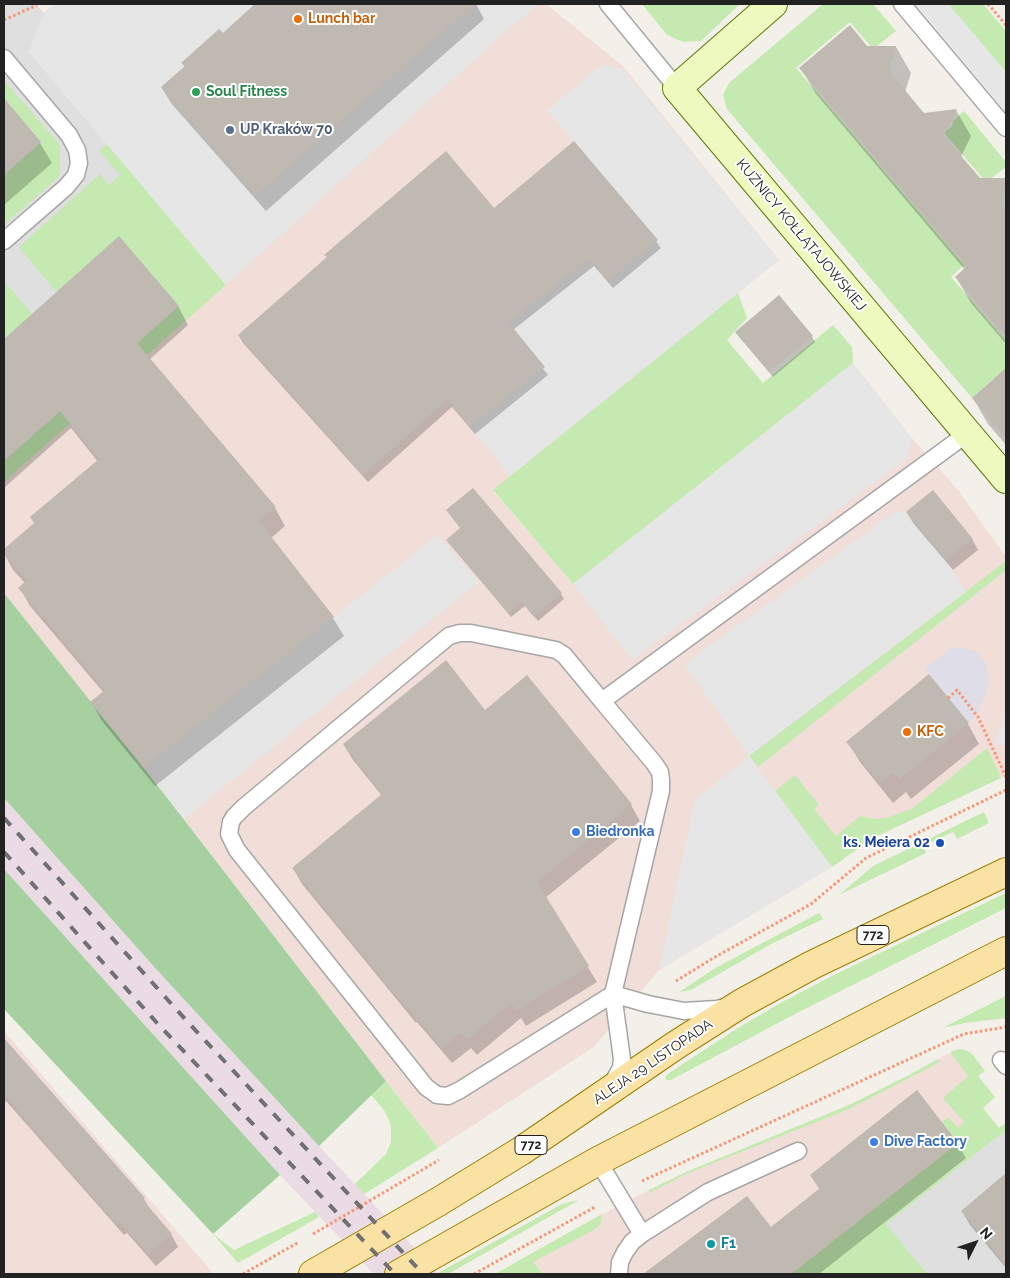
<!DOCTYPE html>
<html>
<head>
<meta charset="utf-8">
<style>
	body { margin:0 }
	#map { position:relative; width:1010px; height:1278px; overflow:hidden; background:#f2f0e9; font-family:Raleway,sans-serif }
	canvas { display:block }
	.frame { position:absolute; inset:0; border:5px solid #222; pointer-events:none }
	.north { position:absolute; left:950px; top:1218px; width:50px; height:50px; -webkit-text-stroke:4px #fff; paint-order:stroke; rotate:49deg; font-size:14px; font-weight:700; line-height:20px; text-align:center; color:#222 }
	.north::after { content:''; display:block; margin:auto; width:18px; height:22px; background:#222; clip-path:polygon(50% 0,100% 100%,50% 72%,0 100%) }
</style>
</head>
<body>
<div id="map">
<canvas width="1010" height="1278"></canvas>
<div class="frame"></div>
<div class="north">N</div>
</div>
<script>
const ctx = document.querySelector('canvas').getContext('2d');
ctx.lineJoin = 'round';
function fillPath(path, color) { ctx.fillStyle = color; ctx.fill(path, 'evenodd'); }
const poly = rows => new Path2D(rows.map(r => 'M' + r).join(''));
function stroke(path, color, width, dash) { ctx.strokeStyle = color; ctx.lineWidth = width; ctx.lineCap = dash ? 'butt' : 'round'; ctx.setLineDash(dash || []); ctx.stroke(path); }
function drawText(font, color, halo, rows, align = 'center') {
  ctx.font = font + ' Raleway,sans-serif'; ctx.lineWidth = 4; ctx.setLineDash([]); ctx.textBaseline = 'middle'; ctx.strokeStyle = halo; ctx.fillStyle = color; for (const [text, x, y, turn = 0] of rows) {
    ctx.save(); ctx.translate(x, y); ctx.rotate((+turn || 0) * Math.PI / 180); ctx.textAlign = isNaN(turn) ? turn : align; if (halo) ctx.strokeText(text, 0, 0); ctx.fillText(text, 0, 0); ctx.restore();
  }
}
fillPath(poly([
	[4,4,36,4,44,13,29,52,226,285,4,482],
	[1006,1130,1006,1272,1003,1274,822,1274]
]), '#e0dfdf');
fillPath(poly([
	[55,4,546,4,623,66,779,260,493,491,573,584,853,363,912,438,958,490,1006,557,1006,775,873,838,832,867,659,970,594,1047,438,1148,144,768,4,593,4,482,226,285,29,52,44,13],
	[4,1031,213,1273,4,1274],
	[951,1052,974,1077,975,1106,998,1132,1006,1130,822,1274,543,1274,528,1256,601,1215,649,1190,708,1163,846,1109]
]), '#f1ded9');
fillPath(poly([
	[4,798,157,970,319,1146,439,1274,374,1274,280,1175,4,869]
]), '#eadbe5');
fillPath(poly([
	[642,4,740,4,701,41,683,42,667,35],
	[823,4,873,4,896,31,873,49,850,22,796,68,964,265,951,277,1006,341,1006,396,992,380,972,398,727,109,723,95,729,83],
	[948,4,983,4,1006,31,1006,72],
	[4,80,60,145,60,176,4,225,4,175,41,142,4,98],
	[964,111,1006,162,1006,167,986,182,944,133,952,126,953,121],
	[107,144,226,285,4,482,4,461,179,306,119,236,57,293,19,247,100,174,109,185,120,175,99,151],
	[4,281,32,314,4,339],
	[738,293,747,318,727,340,763,383,833,325,852,347,853,363,573,584,493,490],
	[1006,561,1006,570,758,767,749,756],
	[987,748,1001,778,873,838,832,867,775,791,795,775,819,805,814,809,836,836,860,816,874,819,889,817,913,808],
	[984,812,989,823,957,839,953,832,923,846,926,853,839,895,873,866],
	[1006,893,1006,908,793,1015,671,1080,666,1080,665,1077,669,1073,738,1028,784,1001,838,973],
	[819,913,823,919,773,943,691,990,679,992,717,967],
	[1006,996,1006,1018,965,1023,942,1028],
	[959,1049,966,1050,972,1054,985,1071,978,1076,995,1097,983,1108,999,1128,1006,1123,1006,1130,886,1224,927,1274,791,1274,958,1143,942,1122,948,1117,958,1128,964,1122,943,1098,968,1076,950,1052],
	[938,1059,940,1062,849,1109,686,1174,649,1193,649,1190,686,1172,849,1105,911,1074],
	[386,1081,438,1148,364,1194,355,1184,386,1154,391,1142,391,1127,388,1118,384,1110,371,1095],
	[579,1200,448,1274,438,1273,562,1204],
	[315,1212,319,1217,238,1263,213,1234,234,1250],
	[602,1214,601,1223,594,1230,533,1262,543,1274,495,1274]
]), '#c4eab1');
fillPath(poly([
	[4,593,144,768,386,1081,319,1146,157,970,4,798],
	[4,869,280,1175,213,1234,4,1009]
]), '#a6d09f');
fillPath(poly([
	[55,4,255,4,223,33,219,29,181,63,185,66,161,87,257,196,475,4,538,4,497,39,226,285,29,52,44,13],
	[916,4,948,4,1006,72,1006,112],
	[602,65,623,69,779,260,510,476,470,427,544,367,509,323,589,259,608,281,657,240,547,110],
	[853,363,912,438,907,459,632,660,573,584],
	[895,512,906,512,946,560,966,592,749,756,832,867,659,970,695,800,749,756,684,664],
	[437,535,479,582,184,819,144,768],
	[1006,712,1006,747,995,742]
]), '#e6e6e6');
fillPath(poly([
	[958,647,974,651,982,658,987,667,989,678,988,687,978,711,969,723,925,669,950,649]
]), '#dedde8');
fillPath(poly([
	[257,4,476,4,484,19,266,211,171,103,162,88,185,68,183,63,222,35],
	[867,47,896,47,911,73,905,92,924,115,956,110,971,136,961,157,979,180,1006,179,1006,344,971,303,956,277,965,270,816,94,801,68],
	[4,100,40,143,52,163,4,205],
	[493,210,656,241,661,248,613,288,594,266,513,330,548,375,475,434,452,407,368,482,243,343,239,336],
	[119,237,178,306,188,325,149,360,275,508,285,526,271,538,333,618,344,636,155,786,102,721,92,703,104,693,30,606,20,588,25,583,13,570,4,553,4,550,35,524,98,462,71,428,4,488,4,340],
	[736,333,812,337,815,342,773,377],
	[1006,370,1006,445,988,424,973,398],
	[907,512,972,539,978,550,953,570,913,523],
	[461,528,561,594,564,599,538,621,525,606,511,617,448,540],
	[527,677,631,805,640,821,545,898,597,982,526,1026,521,1018,477,1055,471,1048,452,1063,417,1022,416,1023,302,884,293,868,382,796,353,760,344,745,485,712],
	[968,724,979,744,911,799,906,792,893,803,860,762,848,742],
	[4,1041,144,1199,152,1213,171,1234,178,1247,156,1266,127,1233,124,1235,6,1101,4,1103],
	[957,1143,966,1158,819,1274,661,1274,656,1266,771,1229,820,1190,811,1176],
	[997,1182,1006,1192,1006,1268,970,1225,962,1211]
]), '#0003');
fillPath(poly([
	[255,4,475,4,256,196,161,87,185,66,181,63,219,29,223,33],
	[850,25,867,46,896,46,889,71,924,113,957,109,944,136,980,178,1006,178,1006,187,1001,204,1006,210,1006,337,955,277,967,266,799,68],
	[4,98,41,142,4,175],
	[574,141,658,240,608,281,589,259,509,323,545,367,470,427,447,400,363,475,238,335,327,257,324,255,446,151,494,208],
	[119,236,179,306,137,343,276,507,259,521,334,617,144,768,90,702,105,690,18,588,27,580,4,554,4,549,34,523,30,517,99,459,60,411,4,461,4,339],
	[779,295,813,336,769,372,735,332],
	[1006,368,1006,438,972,398],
	[473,488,562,593,534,617,521,601,508,613,446,540,460,528,446,510],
	[933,490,973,539,946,560,906,512],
	[446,660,485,710,527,675,632,804,537,882,589,966,516,1011,511,1003,467,1040,461,1033,442,1048,407,1007,406,1008,292,868,382,794,343,744],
	[929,674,969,723,899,780,893,773,880,783,846,742],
	[4,1038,145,1198,143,1200,172,1234,148,1254,119,1221,116,1224,4,1095],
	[917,1090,958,1143,791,1274,643,1274,747,1196,771,1227,820,1188,810,1175],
	[1006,1173,1006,1265,961,1211]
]), '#bfb9b2');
const lane = poly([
	[608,4,677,88],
	[902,4,1006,128],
	[4,58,69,135,77,150,79,163,76,175,66,187,4,241],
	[602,701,654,763,660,772,661,780,661,791,613,994,460,1090,448,1096,437,1095,426,1087,237,850,229,834,231,822,234,817,244,807,449,636,460,633,471,633,556,650,564,655,602,701,968,433],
	[1001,1060,1006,1066],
	[612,1084,621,1068,622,1059,613,994,648,1004,684,1011,717,1009,725,1007],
	[598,1161,642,1234],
	[619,1274,620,1262,625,1252,632,1242,642,1234,708,1192,798,1151]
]);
const secondary = poly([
	[773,4,677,88,1006,479]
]);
const primary = poly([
	[313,1274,438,1202,521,1151,676,1045,742,1003,812,965,1006,872],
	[399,1274,598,1161,1006,951]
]);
stroke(lane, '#a6a6a6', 19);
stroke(secondary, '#5d7a07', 30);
stroke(primary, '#9c8003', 30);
stroke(poly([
	[988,4,1006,25],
	[4,20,37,5],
	[948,698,957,690,978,717,1006,777],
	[676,981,715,957,811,904,866,858,1006,790],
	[642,1181,964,1034,1006,1027],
	[313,1234,439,1160],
	[243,1274,299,1242],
	[474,1274,595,1207]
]), '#f79574', 3, [2.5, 2.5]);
stroke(lane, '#fff', 16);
stroke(secondary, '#edf9bf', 28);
stroke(primary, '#fae2a5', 28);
stroke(poly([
	[4,818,185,1019,423,1274],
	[4,852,157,1023,395,1274]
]), '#707070', 4, [10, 10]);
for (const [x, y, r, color] of [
	[298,19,5,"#e8710a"],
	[196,92,5,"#2e9e5b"],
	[230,130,5,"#5c6f8a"],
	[907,732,5,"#e8710a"],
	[576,832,5,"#3f7fe0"],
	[940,843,5,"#1a4fb4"],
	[874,1142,5,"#3f7fe0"],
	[711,1244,5,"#0f9aa8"]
]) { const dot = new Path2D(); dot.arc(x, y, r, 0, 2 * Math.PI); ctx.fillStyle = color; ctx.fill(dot); stroke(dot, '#fff', 2); }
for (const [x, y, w] of [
	[873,935,32],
	[531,1145,32]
]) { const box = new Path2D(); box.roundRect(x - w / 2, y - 9.5, w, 19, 4); ctx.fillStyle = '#fff'; ctx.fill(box); stroke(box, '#222', 1); }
drawText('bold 12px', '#222', null, [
	["772",873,935],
	["772",531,1145]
]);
drawText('bold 14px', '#c56008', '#fff', [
	["Lunch bar",308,19],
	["KFC",917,732]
], 'left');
drawText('bold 14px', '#27864d', '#fff', [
	["Soul Fitness",206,92]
], 'left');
drawText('bold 14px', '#4e5e75', '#fff', [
	["UP Kraków 70",240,130]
], 'left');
drawText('14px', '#222', '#fff', [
	["KUŹNICY KOŁŁĄTAJOWSKIEJ",801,235,50],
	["ALEJA 29 LISTOPADA",653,1062,-34]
]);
drawText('bold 14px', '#366cbe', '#fff', [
	["Biedronka",586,832],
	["Dive Factory",884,1142]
], 'left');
drawText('bold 14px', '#164399', '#fff', [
	["ks. Meiera 02",930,843]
], 'right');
drawText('bold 14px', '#0d838f', '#fff', [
	["F1",721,1244]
], 'left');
</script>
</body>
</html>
